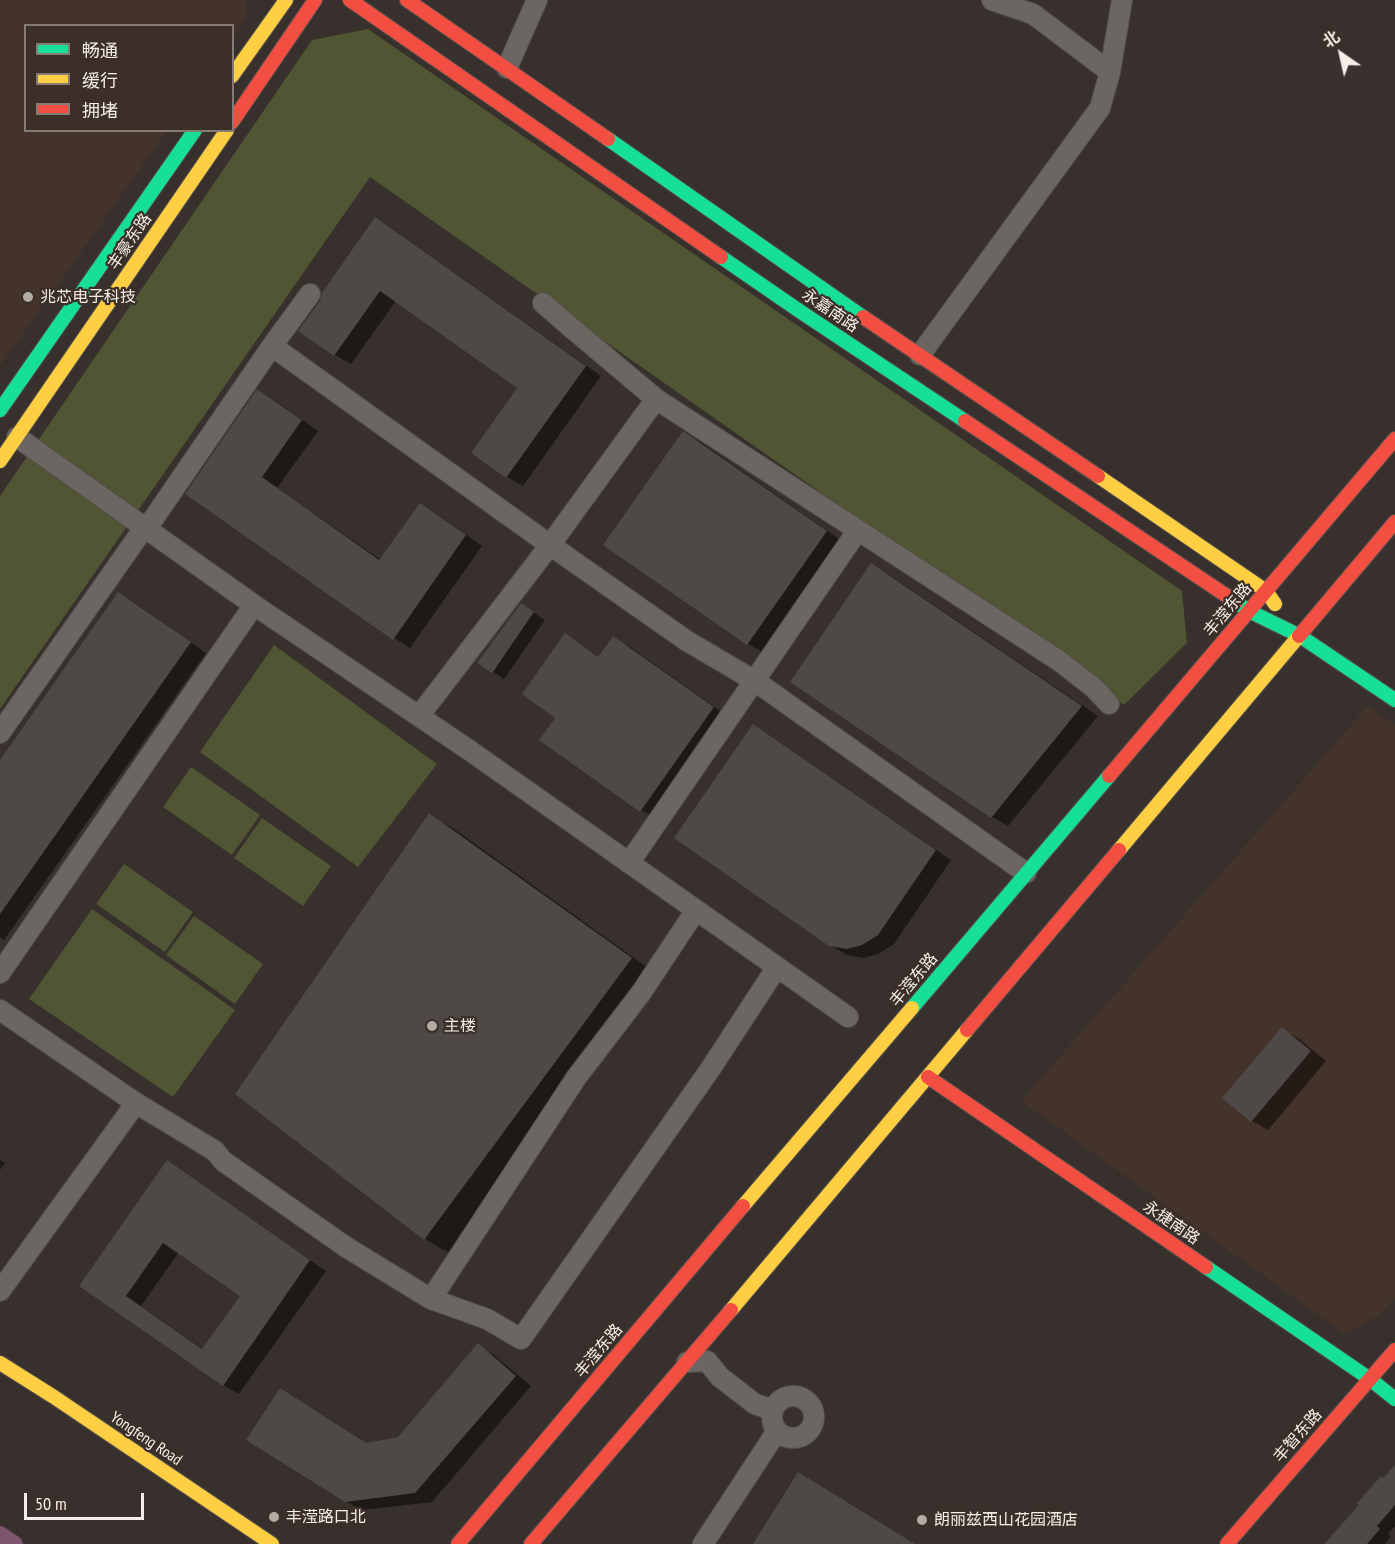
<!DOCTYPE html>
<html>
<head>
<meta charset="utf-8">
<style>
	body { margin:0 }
	#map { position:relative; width:1395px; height:1544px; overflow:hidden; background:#37302c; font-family:"PT Sans Narrow","Noto Sans SC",sans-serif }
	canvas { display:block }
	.legend { position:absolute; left:24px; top:24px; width:210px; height:108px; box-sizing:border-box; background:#3b2f28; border:2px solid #857b75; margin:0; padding:8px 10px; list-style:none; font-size:18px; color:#f5ede8 }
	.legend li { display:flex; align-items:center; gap:12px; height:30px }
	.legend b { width:30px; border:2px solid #857b75 }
	.north { position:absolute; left:1311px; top:24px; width:60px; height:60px; -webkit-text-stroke:4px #3b2f28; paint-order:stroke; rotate:326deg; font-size:16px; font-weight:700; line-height:24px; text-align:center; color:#f5ede8 }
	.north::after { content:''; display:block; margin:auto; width:21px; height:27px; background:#f5ede8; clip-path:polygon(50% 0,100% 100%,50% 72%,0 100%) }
	.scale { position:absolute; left:24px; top:1493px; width:120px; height:27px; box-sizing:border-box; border:3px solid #f5ede8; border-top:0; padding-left:8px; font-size:18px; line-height:21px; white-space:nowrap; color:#f5ede8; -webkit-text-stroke:4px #3b2f28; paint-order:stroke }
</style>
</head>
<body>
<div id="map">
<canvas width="1395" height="1544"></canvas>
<ul class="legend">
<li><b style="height:8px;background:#16e098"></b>畅通</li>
<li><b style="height:8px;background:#ffcf43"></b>缓行</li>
<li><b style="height:8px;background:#f24e42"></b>拥堵</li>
</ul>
<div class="north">北</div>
<div class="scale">50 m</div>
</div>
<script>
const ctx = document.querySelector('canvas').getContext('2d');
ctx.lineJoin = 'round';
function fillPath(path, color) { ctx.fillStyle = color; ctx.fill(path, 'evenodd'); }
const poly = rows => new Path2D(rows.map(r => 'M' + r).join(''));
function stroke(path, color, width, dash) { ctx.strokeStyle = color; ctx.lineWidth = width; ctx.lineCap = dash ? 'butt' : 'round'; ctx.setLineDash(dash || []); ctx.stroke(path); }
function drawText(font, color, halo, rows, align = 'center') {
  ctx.font = font + ' "PT Sans Narrow","Noto Sans SC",sans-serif'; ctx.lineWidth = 4.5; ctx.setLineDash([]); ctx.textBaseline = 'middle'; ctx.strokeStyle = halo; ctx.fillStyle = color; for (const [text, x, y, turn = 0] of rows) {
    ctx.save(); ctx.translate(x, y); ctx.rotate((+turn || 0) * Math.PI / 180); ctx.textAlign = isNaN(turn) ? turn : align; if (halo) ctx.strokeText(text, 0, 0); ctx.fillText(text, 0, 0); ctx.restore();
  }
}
fillPath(poly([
	[0,0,246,0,247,16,233,37,232,26,26,26,26,130,167,131,0,366],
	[1368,706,1395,725,1395,1298,1380,1314,1346,1335,1021,1101]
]), '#44332a');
fillPath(poly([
	[368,29,1182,591,1187,643,1124,705,370,177,0,709,0,496,312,40],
	[274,645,437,764,358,867,200,752],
	[191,767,260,815,232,855,163,807],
	[262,818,331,866,303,906,234,858],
	[124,864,193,912,165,952,96,904],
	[92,909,235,1010,173,1097,29,999],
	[194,916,263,964,235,1004,166,955]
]), '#505534');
fillPath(poly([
	[375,219,392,229,601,376,523,486,507,477,473,453,519,387,396,301,351,364,335,355,300,330,321,302],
	[258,391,274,400,318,431,277,488,381,560,420,505,436,514,482,546,410,648,394,638,187,493],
	[683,433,700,442,842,541,764,653,748,644,605,544],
	[872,565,888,574,1098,716,1008,826,992,817],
	[119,594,135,603,206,653,4,940,0,937,0,763],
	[533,612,545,620,504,679,493,672],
	[566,635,600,658,614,638,630,647,729,717,657,819,641,810,542,740,558,717],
	[753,726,769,735,951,860,894,944,878,954,864,958,847,955,830,945],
	[430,815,454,829,655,973,449,1253,425,1239,237,1093],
	[1282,1029,1298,1038,1326,1061,1268,1130,1252,1121],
	[0,1160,5,1163,0,1170],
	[183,1172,326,1271,239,1394,223,1385,81,1286],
	[179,1252,242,1295,204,1350,141,1306],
	[478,1345,494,1355,531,1386,432,1502,362,1510,345,1501,367,1445,399,1439],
	[1395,1467,1395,1526,1388,1534,1391,1537,1385,1544,1326,1544]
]), '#0007');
stroke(poly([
	[0,1534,15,1544]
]), '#7d546e', 16);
fillPath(poly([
	[375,217,586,366,506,478,471,453,517,388,380,291,334,356,298,331,320,301,322,293],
	[257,389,302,420,262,477,379,560,420,503,466,535,393,640,185,494],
	[683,431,827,531,747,645,603,545],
	[871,563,1082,706,991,818,790,682],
	[118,592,191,642,0,914,0,760],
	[521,603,534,612,492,673,477,663],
	[565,633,598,657,613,636,714,707,640,812,539,740,555,718,522,694],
	[753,724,936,850,878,935,862,945,847,949,829,946,674,838],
	[429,813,632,958,424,1240,235,1094],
	[1282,1027,1311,1051,1251,1122,1222,1098],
	[167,1160,310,1260,223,1386,79,1286],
	[163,1243,240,1296,202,1349,126,1296],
	[478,1343,516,1376,415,1493,345,1502,246,1440,280,1388,366,1443,398,1437],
	[1395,1465,1395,1505,1377,1526,1380,1529,1367,1544,1324,1544,1359,1505,1357,1503,1381,1476,1383,1478],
	[798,1472,915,1544,753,1544]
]), '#4e4846');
const street = poly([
	[992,0,1033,14,1110,72],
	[507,68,537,0],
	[543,303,567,324,656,399,1061,662,1094,688,1109,704],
	[272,346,550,545,687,641,755,681,1026,873],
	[920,355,1100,108,1110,72,1122,0],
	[17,437,254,605,469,750,848,1017],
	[419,716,550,545,656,399],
	[0,733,144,528,147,528,272,346,310,294],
	[629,863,858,530],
	[0,973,254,605],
	[0,1010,136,1103,215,1151,223,1161,346,1247,431,1299,487,1319,521,1339,711,1068,777,967],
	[0,1291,136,1103],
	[431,1299,576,1078,641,993,696,910],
	[687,1362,707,1361,720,1377,755,1404,773,1410],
	'772 1417a21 21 0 1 1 42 0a21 21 0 1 1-42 0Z',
	[703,1544,777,1431]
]);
const fast = poly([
	[608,139,863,317],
	[721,257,801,312,965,421],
	[0,410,195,130],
	[1236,602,1249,611,1300,636,1395,700],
	[912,1008,1109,776],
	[1206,1267,1370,1379,1395,1399]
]);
const slow = poly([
	[232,76,286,0],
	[0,461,227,130],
	[1098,476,1266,591,1275,604],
	[1119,850,1299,636],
	[743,1206,912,1008],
	[731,1310,967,1030],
	[0,1363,54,1397,272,1544]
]);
const jam = poly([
	[350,0,721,257],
	[407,0,608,139],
	[232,122,315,0],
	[863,317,1098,476],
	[965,421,1236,602],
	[1299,636,1395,522],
	[1109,776,1395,439],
	[967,1030,1119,850],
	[928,1077,1206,1267],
	[458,1544,743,1206],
	[531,1544,731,1310],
	[1227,1544,1395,1350]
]);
stroke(street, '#554f4b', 22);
stroke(fast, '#554f4b', 16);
stroke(slow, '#554f4b', 16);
stroke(jam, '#554f4b', 16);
stroke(street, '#6b6661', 20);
stroke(fast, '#16e098', 14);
stroke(slow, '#ffcf43', 14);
stroke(jam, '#f24e42', 14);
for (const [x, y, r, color] of [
	[28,297,6,"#b2aba6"],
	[432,1026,6,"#b2aba6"],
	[274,1517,6,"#b2aba6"],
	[922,1520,6,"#b2aba6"]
]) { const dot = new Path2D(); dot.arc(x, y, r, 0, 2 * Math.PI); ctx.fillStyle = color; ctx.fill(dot); stroke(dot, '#3b2f28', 2); }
drawText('16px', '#f5ede8', '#3b2f28', [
	["丰豪东路",130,242,-56],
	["永嘉南路",830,311,34],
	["丰滢东路",1228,610,-50],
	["丰滢东路",914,980,-50],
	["永捷南路",1171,1223,34],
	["丰滢东路",599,1351,-50],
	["丰智东路",1298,1436,-49],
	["Yongfeng Road",146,1439,34]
]);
drawText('16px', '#f5ede8', '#3b2f28', [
	["兆芯电子科技",40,297],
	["主楼",444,1026],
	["丰滢路口北",286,1517],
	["朗丽兹西山花园酒店",934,1520]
], 'left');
</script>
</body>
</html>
